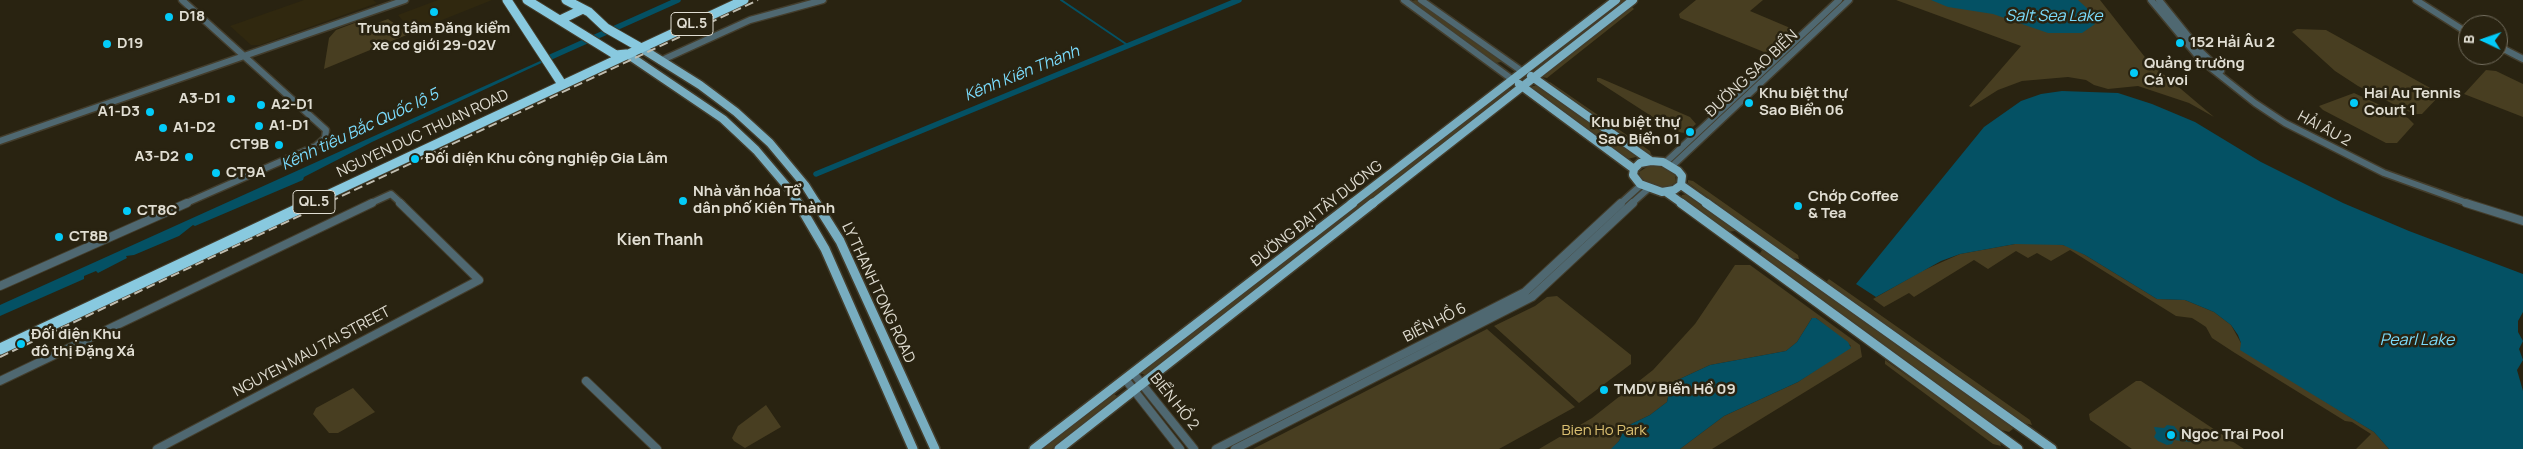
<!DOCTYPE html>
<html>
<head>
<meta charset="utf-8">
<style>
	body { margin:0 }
	#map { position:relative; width:2523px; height:449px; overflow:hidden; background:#292311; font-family:Manrope,sans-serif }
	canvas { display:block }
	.north { position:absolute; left:2458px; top:15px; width:50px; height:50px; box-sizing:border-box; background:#292311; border:1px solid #736e5f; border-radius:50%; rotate:273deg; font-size:14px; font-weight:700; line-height:20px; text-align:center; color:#e1ded3 }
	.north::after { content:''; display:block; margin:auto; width:18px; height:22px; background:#03cbf9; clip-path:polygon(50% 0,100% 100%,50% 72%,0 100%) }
</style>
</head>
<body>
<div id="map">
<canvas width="2523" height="449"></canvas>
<div class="north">B</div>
</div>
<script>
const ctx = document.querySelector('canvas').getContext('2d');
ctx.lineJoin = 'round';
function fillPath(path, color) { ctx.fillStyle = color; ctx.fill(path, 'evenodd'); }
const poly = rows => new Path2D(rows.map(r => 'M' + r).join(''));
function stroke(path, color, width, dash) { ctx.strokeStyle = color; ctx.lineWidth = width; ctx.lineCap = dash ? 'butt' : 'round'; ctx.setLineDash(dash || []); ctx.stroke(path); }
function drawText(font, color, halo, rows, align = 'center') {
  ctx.font = font + ' Manrope,sans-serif'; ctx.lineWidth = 5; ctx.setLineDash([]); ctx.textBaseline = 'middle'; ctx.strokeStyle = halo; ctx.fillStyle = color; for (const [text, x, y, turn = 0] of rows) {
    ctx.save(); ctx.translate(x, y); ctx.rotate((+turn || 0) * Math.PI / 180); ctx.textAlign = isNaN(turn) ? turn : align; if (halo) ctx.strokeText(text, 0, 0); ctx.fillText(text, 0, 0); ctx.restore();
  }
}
fillPath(poly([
	[304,0,373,0,377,3,260,45,251,45,230,26],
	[438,0,492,0,412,32,398,15]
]), '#30280f');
fillPath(poly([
	[1416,0,1501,61,1501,62,1496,63,1411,1],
	[1621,0,1628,0,1536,71,1533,71],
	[1696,0,1763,0,1750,11,1795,30,1772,51,1764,52,1680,18,1679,14],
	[1896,0,2100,0,2148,61,2214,117,2189,103,2138,86,2108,89,2094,85,2086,80,2068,77,2022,81,1998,90,1971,107,1969,106,2021,46],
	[1631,6,1634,9,1547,78,1542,77],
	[388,19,409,34,324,69,329,38,336,30,357,22,364,28],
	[2297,29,2326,30,2441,94,2422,114,2414,114,2395,105,2358,86,2335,71,2292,32],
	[2486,70,2496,71,2523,84,2523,117,2464,94],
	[1600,78,1690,117,1696,124,1686,133,1676,132,1597,81,1597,78],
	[1550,82,1650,151,1651,154,1648,154,1548,84],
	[1533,86,1541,86,1635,154,1636,157,1627,159,1530,88],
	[1509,88,1512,90,1147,375,1142,374,1143,370],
	[2354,93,2408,118,2414,124,2397,143,2386,143,2323,110,2319,106],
	[1650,165,1667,168,1675,174,1676,182,1669,187,1657,188,1641,180,1639,172],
	[1688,180,1693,181,1798,255,1799,259,1792,258,1688,183],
	[1688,194,1736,229,1735,231,1726,232,1681,197,1682,195],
	[2051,243,2068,246,2085,255,2157,299,2185,300,2214,312,2231,325,2241,343,2318,397,2374,432,2389,449,2356,449,2371,434,2352,422,2345,421,2235,353,2212,338,2206,327,2200,323,2192,318,2176,316,2070,250,2051,261,2037,253,2028,258,2016,251,1988,269,1974,260,1914,297,1909,293,1884,307,1873,299,1922,271,1960,254,2015,244],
	[1762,250,1765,250,2011,425,2013,429,2009,432,1998,429,1759,255],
	[1735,265,1750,265,1860,345,1862,357,1712,449,1680,449,1724,416,1798,382,1851,346,1816,318,1812,318,1797,342,1786,351,1710,365,1671,383,1667,402,1650,415,1625,427,1619,441,1612,449,1539,449,1592,418,1653,370,1695,324],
	[1829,279,2030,420,2032,425,2024,423,1828,284,1827,281],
	[1557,296,1631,355,1631,364,1579,403,1494,326,1535,306,1547,297],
	[1487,329,1575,407,1499,449,1253,449],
	[1885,360,1999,440,2001,446,1993,444,1885,364],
	[2136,381,2141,381,2244,449,2132,449,2090,420,2089,414],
	[353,388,375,412,338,433,329,433,313,414,316,408],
	[1114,394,1117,396,1115,400,1052,449,1041,449],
	[766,405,781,427,745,448,734,441,732,438,738,426]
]), '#483e21');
fillPath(poly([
	[1931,0,2078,0,2090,11,2095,24,2082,33,2048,33,1993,14,1948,7],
	[549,57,550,59,372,142,304,177,303,180,195,226,193,225,179,236,134,255,126,256,127,258,98,273,96,271,84,276,84,279,0,316,0,305,11,300],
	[2062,91,2118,93,2152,104,2195,122,2261,162,2343,203,2409,231,2523,274,2523,312,2518,321,2518,332,2523,341,2519,349,2523,360,2517,370,2523,391,2523,449,2389,449,2374,432,2240,350,2241,343,2238,335,2231,325,2214,312,2185,300,2157,299,2085,255,2063,245,2015,244,1960,254,1941,261,1876,297,1856,284,1984,127,2021,101,2041,94],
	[1812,318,1816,318,1848,342,1851,348,1798,382,1724,416,1680,449,1611,449,1619,441,1625,427,1650,415,1667,402,1671,383,1710,365,1786,351,1797,342],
	[2167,425,2174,426,2179,432,2189,436,2191,442,2174,440,2172,444,2167,445,2158,441,2154,437,2156,433,2154,427,2164,428]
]), '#045164');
stroke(poly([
	[1061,0,1129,46]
]), '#045164', 2);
stroke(poly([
	[544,60,678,0],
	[816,174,1239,0]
]), '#045164', 5.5);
const minorFar1 = poly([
	[182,0,326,130,325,138,316,146,184,204],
	[1404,0,1513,80],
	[1421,0,1523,72],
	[2151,0,2202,61,2255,103,2285,123,2384,173,2470,204],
	[2159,0,2201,52,2221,71],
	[2416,0,2468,33],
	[2498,46,2523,59],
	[660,61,750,20,823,0],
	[0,141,405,0],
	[1665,163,1839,0],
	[1672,166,1849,0],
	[369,204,391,194,402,204],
	[1620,204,1641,185],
	[1631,204,1648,189]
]);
const minor = poly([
	[2466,203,2523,221],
	[0,286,187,203],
	[1133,373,1194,449],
	[1125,379,1180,449],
	[0,381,372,203],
	[586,381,657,449],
	[157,449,479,280,400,203],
	[1216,449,1525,292,1621,203],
	[1235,449,1532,297,1633,203]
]);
const majorFar1 = poly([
	[641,48,700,85,736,112,770,143,805,185,817,204],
	[627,54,723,119,756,150,790,190,799,204],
	[1531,76,1651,161],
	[1519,84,1634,169],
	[1651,161,1663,162,1678,171,1682,176,1681,185,1674,190,1662,192,1640,184,1633,175,1634,169,1640,163,1651,161],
	[1681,185,1708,204],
	[1666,192,1683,204],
	[1351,204,1616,0],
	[1372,204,1633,0]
]);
const major = poly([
	[798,203,825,249,913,449],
	[816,203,840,241,935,449],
	[1681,203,2018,449],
	[1706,203,2052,449],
	[1034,449,1353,203],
	[1059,449,1373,203]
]);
const highwayFar1 = poly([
	[507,0,560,81],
	[527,0,616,55,626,54],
	[566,0,589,12,606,28,641,48],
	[560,20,583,9],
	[308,204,744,0]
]);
const highway = poly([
	[0,349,311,203]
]);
stroke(minorFar1, '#433d2c', 9);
stroke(minor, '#433d2c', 10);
stroke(majorFar1, '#433d2c', 11);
stroke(major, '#433d2c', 12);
stroke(highwayFar1, '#433d2c', 11);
stroke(highway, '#433d2c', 13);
stroke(minorFar1, '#4f6871', 6);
stroke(minor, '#4f6871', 8);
stroke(majorFar1, '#78adc0', 8);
stroke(major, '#78adc0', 9);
stroke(highwayFar1, '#88c9df', 9);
stroke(highway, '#88c9df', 11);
stroke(poly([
	[0,357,758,0]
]), '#c0bdb0', 2, [9, 4.5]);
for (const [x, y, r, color] of [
	[434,12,5,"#03cbf9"],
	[169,17,5,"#03cbf9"],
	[2180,43,5,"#03cbf9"],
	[107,44,5,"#03cbf9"],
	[2134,73,5,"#03cbf9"],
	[231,99,5,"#03cbf9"],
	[1749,103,5,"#03cbf9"],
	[2354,103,5,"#03cbf9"],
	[261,105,5,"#03cbf9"],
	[150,112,5,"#03cbf9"],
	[259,126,5,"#03cbf9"],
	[163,128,5,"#03cbf9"],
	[1690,132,5,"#03cbf9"],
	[279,145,5,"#03cbf9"],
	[189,157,5,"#03cbf9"],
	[415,159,5,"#03cbf9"],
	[216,173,5,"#03cbf9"],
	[683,201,5,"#03cbf9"],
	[1798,206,5,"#03cbf9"],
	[127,211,5,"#03cbf9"],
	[59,237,5,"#03cbf9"],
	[21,344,5,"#03cbf9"],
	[1604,390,5,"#03cbf9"],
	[2171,435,5,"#03cbf9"]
]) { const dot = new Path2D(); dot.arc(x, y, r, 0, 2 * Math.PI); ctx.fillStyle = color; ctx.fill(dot); stroke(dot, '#292311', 2); }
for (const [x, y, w] of [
	[692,24,42],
	[314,202,42]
]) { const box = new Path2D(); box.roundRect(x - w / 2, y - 11.5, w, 23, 4); ctx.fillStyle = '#292311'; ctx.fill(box); stroke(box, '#e1ded3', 1); }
drawText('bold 14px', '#e1ded3', null, [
	["QL.5",692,24],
	["QL.5",314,202]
]);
drawText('bold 15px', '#e1ded3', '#292311', [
	["D18",179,17],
	["Trung tâm Đăng kiểm",434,29,"center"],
	["xe cơ giới 29-02V",434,46,"center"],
	["152 Hải Âu 2",2190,43],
	["D19",117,44],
	["Quảng trường",2144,64],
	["Cá voi",2144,81],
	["Khu biệt thự",1759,94],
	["Sao Biển 06",1759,111],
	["Hai Au Tennis",2364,94],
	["Court 1",2364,111],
	["A3-D1",221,99,"right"],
	["A2-D1",271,105],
	["A1-D3",140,112,"right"],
	["Khu biệt thự",1680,123,"right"],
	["Sao Biển 01",1680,140,"right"],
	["A1-D1",269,126],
	["A1-D2",173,128],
	["CT9B",269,145,"right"],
	["A3-D2",179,157,"right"],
	["Đối diện Khu công nghiệp Gia Lâm",425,159],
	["CT9A",226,173],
	["Nhà văn hóa Tổ",693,192],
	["dân phố Kiên Thành",693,209],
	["Chớp Coffee",1808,197],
	["& Tea",1808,214],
	["CT8C",137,211],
	["CT8B",69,237],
	["Đối diện Khu",31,335],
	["đô thị Đặng Xá",31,352],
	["TMDV Biển Hồ 09",1614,390],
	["Ngoc Trai Pool",2181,435]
], 'left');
drawText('15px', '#e1ded3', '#292311', [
	["ĐƯỜNG SAO BIỂN",1752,74,-43],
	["HẢI ÂU 2",2324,129,28],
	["NGUYEN DUC THUAN ROAD",423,134,-25],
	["ĐƯỜNG ĐẠI TÂY DƯƠNG",1317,214,-38],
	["LY THANH TONG ROAD",878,293,65],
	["BIỂN HỒ 6",1435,323,-27],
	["NGUYEN MAU TAI STREET",312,352,-28],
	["BIỂN HỒ 2",1174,402,51]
]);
drawText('15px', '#dbc072', '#292311', [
	["Bien Ho Park",1604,431]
]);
drawText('italic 16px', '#7bdcfd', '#292311', [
	["Salt Sea Lake",2054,17],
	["Kênh Kiên Thành",1022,74,-22],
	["Kênh tiêu Bắc Quốc lộ 5",360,130,-25],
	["Pearl Lake",2417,341]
]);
drawText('bold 16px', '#e1ded3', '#292311', [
	["Kien Thanh",660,241]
]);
</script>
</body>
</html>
